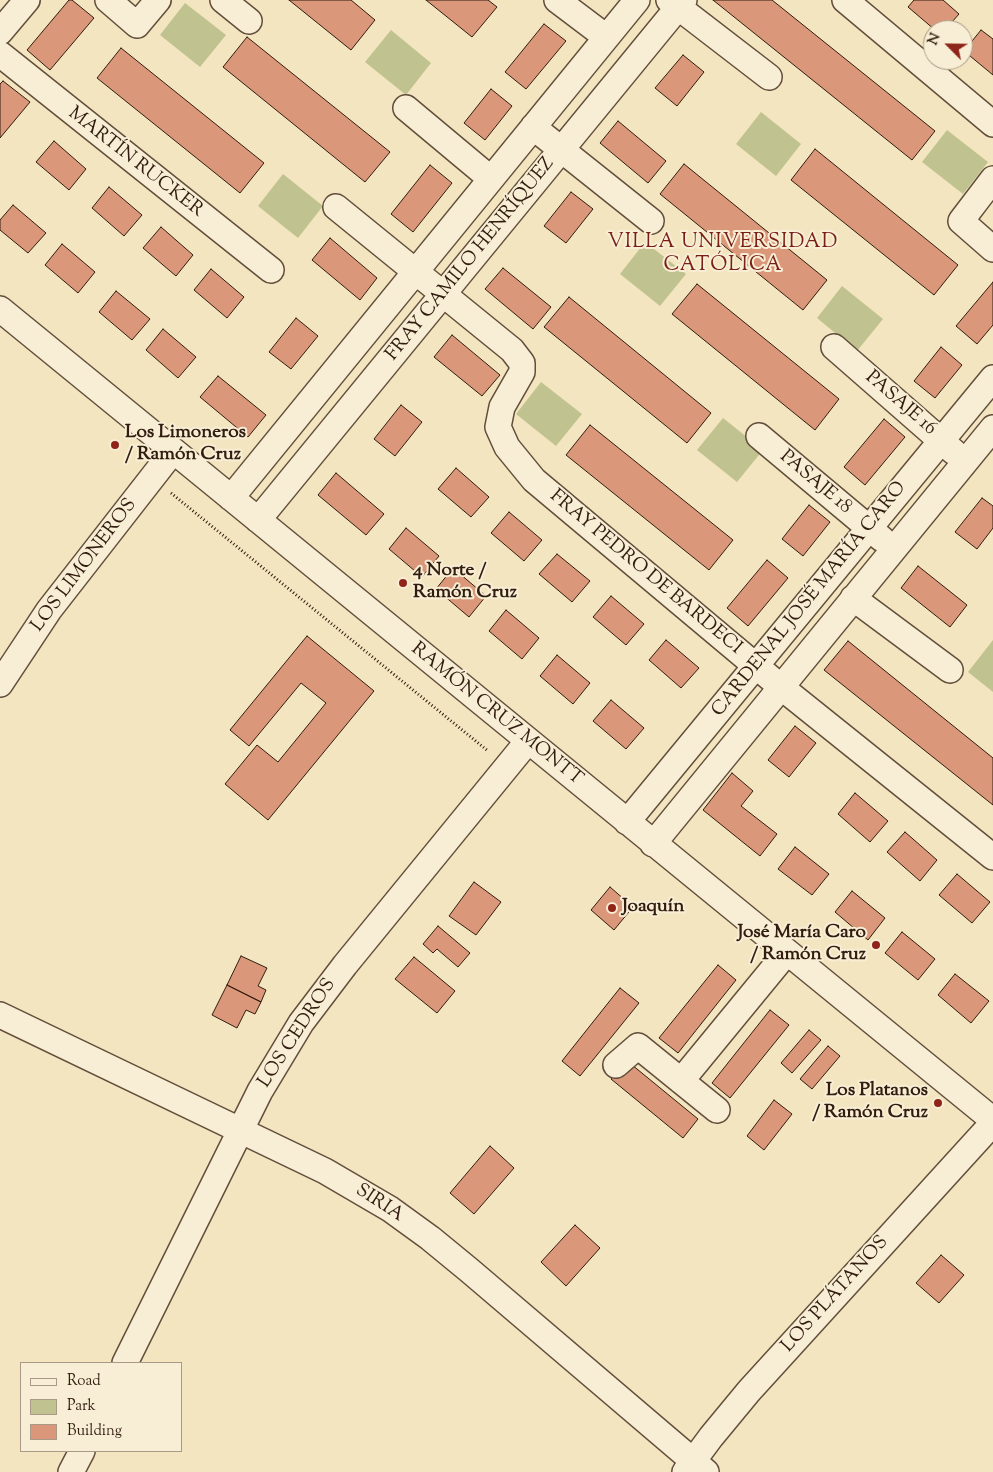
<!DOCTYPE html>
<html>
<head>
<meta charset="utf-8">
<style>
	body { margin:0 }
	#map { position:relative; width:993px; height:1472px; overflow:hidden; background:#f3e5bf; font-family:"Sorts Mill Goudy",serif }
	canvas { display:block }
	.legend { position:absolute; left:20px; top:1362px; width:162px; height:90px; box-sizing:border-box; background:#f7eed5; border:1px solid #a89a86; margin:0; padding:6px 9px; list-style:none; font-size:15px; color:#311c0f }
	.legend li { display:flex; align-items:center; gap:10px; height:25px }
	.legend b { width:25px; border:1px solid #a89a86 }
	.north { position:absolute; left:923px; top:20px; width:50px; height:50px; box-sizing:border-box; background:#f7eed5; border:1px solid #a89a86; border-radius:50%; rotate:293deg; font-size:14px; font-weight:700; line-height:20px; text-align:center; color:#311c0f }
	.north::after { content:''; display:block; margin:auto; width:18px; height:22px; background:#8f2418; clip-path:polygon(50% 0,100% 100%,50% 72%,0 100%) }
</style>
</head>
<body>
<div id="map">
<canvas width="993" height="1472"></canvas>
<ul class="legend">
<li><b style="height:6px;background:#f7eed5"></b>Road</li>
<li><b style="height:14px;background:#c0c38f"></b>Park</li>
<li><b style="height:14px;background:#db9779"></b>Building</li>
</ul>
<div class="north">N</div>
</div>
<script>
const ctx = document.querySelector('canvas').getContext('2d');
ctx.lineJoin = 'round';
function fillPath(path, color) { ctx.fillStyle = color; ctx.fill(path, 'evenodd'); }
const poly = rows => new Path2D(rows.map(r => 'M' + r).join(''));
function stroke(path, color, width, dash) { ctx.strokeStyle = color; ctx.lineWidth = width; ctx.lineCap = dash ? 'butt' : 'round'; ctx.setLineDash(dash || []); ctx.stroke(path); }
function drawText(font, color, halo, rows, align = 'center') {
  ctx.font = font + ' "Sorts Mill Goudy",serif'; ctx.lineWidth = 4; ctx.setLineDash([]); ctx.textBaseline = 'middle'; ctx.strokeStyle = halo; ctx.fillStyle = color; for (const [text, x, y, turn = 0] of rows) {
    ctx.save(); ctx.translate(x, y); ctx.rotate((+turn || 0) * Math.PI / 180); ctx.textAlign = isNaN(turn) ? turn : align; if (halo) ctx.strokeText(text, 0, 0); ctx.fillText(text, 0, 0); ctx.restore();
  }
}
fillPath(poly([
	[185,3,226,35,200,67,160,35],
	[391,30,431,63,406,95,365,62],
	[761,112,801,144,776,176,736,144],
	[947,130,988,162,963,194,922,162],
	[283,174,323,206,298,238,258,206],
	[645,242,686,274,660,306,620,274],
	[842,286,883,319,857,351,817,318],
	[541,382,582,414,556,446,516,414],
	[723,418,763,450,737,482,697,450],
	[993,640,993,692,968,672]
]), '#c0c38f');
const building = poly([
	[69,0,72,0,94,18,50,70,27,50,69,0],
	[289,0,351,0,375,20,351,50,289,0],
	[426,0,488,0,497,7,472,37,426,0],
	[713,0,772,0,935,131,912,160,713,0],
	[914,0,943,0,959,14,945,30,935,30,908,7,914,0],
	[544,24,566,41,526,89,505,72,544,24],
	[981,30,993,39,993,75,964,51,981,30],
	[247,37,390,152,365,182,223,67,247,37],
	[121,48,264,163,240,193,97,78,121,48],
	[683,55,704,72,677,106,655,88,683,55],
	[3,81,30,102,0,138,0,84,3,81],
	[491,89,512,106,485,140,464,123,491,89],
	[618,121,666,161,648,183,600,143,618,121],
	[54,141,86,169,69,190,36,162,54,141],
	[815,149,958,265,934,295,791,180,815,149],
	[684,164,827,280,803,310,660,194,684,164],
	[430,165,452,183,413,232,391,214,430,165],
	[109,187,142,215,124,236,92,208,109,187],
	[571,192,593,209,566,243,544,226,571,192],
	[13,205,46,233,28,253,0,230,0,220,13,205],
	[161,227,193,255,176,276,143,248,161,227],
	[330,238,377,278,360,300,312,260,330,238],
	[62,244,95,272,78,293,45,265,62,244],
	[503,268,551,307,533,329,485,289,503,268],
	[211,269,244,297,227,318,194,290,211,269],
	[993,282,993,325,977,344,956,326,993,282],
	[697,284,839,399,815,430,672,314,697,284],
	[116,291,150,319,132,340,99,312,116,291],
	[569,297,711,413,687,443,544,327,569,297],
	[296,318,318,336,291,369,269,352,296,318],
	[163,329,196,357,178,378,146,350,163,329],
	[452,335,500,375,482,396,434,357,452,335],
	[941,347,962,365,935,398,914,381,941,347],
	[218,376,266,415,248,437,200,397,218,376],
	[401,405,422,422,395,456,374,439,401,405],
	[884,419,905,437,865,485,844,467,884,419],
	[590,425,733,540,709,570,566,455,590,425],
	[456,468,489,497,471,517,438,489,456,468],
	[336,473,384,514,366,535,318,495,336,473],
	[982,498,993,506,993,528,977,549,955,532,982,498],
	[809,505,830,522,803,556,782,539,809,505],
	[509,512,542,540,524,561,491,533,509,512],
	[406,528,439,556,422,577,389,549,406,528],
	[557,554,590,581,572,602,539,574,557,554],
	[767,560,788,578,748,626,727,608,767,560],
	[918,566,967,605,950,627,901,588,918,566],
	[453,568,486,596,469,617,436,589,453,568],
	[611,596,644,624,626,645,593,617,611,596],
	[506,610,539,638,522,659,489,631,506,610],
	[307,636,374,691,268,820,225,784,257,745,278,762,326,703,301,683,249,746,230,730,307,636],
	[666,640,699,668,681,688,649,660,666,640],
	[848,641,993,758,993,805,824,670,848,641],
	[557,655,590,683,573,704,540,676,557,655],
	[611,700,644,728,626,749,593,721,611,700],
	[795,726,816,743,789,777,768,760,795,726],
	[732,773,753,791,741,806,777,834,760,856,703,810,732,773],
	[855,793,888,821,870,842,838,814,855,793],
	[905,832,937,860,920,881,887,852,905,832],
	[795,847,829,874,812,895,778,869,795,847],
	[957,874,990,902,972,923,939,895,957,874],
	[474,882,501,902,476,935,449,916,474,882],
	[610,887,633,907,614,930,591,910,610,887],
	[852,891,885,918,868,940,835,912,852,891],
	[438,926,470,953,458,967,437,949,433,953,423,944,438,926],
	[902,932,935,959,918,980,885,953,902,932],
	[241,956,267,968,258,986,266,990,261,1002,227,985,241,956],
	[414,957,455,991,437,1013,395,979,414,957],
	[718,965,736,980,678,1053,659,1038,718,965],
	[955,974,989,1001,971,1023,938,995,955,974],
	[227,985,261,1002,255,1014,246,1010,237,1028,212,1015,227,985],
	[620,988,639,1003,580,1076,562,1061,620,988],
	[770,1010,789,1025,730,1098,712,1083,770,1010],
	[809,1030,821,1040,792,1073,781,1063,809,1030],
	[828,1046,840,1056,812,1089,800,1079,828,1046],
	[626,1060,698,1119,683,1138,611,1079,626,1060],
	[774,1100,792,1114,764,1150,747,1136,774,1100],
	[490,1146,514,1168,474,1214,450,1193,490,1146],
	[575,1225,600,1248,566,1286,541,1262,575,1225],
	[941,1255,964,1275,939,1303,916,1283,941,1255]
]);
fillPath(building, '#db9779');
stroke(building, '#311c0f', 1);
const minor = poly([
	[108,0,137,25,158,0],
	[223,0,249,21],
	[557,0,606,37],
	[669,0,769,77],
	[845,0,993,124],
	[0,32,27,0],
	[0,54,271,270],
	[406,108,491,179],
	[533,127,651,221],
	[993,179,961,221,993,249],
	[336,207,512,350,522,363,522,372,502,407,498,427,507,447,534,480,781,687,993,857],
	[0,309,993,1120],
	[834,347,954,452],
	[759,436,882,539],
	[231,498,637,0],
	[258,520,684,0],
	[853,598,950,670],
	[0,684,49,610,173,451],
	[627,822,993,378],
	[653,844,993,428],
	[0,1015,325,1171,390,1209,430,1238,469,1270,706,1472],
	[616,1065,638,1046,717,1110],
	[681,1081,787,952],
	[125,1363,260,1091,301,1023,345,965,528,741],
	[71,1472,82,1451],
	[685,1472,711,1437,749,1391,993,1123]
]);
stroke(minor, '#624e3b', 28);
stroke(poly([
	[171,493,488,751]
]), '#311c0f', 3, [1, 2.5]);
stroke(minor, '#f7eed5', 25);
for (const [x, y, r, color] of [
	[115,445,5,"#8f2418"],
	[403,583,5,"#8f2418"],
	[612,908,5,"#8f2418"],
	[876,945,5,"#8f2418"],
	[938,1103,5,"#8f2418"]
]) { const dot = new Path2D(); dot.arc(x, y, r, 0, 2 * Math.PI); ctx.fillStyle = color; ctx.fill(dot); stroke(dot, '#f7eed5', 2); }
drawText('19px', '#311c0f', '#f7eed5', [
	["MARTÍN RUCKER",135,163,38],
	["FRAY CAMILO HENRÍQUEZ",471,260,-51],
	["PASAJE 16",900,404,41],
	["PASAJE 18",815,483,40],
	["LOS LIMONEROS",85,566,-53],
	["FRAY PEDRO DE BARDECI",645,573,40],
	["CARDENAL JOSÉ MARÍA CARO",810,600,-51],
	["RAMÓN CRUZ MONTT",496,715,39],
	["LOS CEDROS",298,1034,-57],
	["SIRIA",379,1204,33],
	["LOS PLÁTANOS",836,1295,-48]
]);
drawText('bold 19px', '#311c0f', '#f7eed5', [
	["Los Limoneros",125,434],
	["/ Ramón Cruz",125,456],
	["4 Norte /",413,572],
	["Ramón Cruz",413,594],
	["Joaquín",622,908],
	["José María Caro",866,934,"right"],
	["/ Ramón Cruz",866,956,"right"],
	["Los Platanos",928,1092,"right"],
	["/ Ramón Cruz",928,1114,"right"]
], 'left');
ctx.letterSpacing = '1px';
drawText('20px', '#7a1f14', '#f7eed5', [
	["VILLA UNIVERSIDAD",723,244],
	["CATÓLICA",723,267]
]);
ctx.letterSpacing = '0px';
</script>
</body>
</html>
